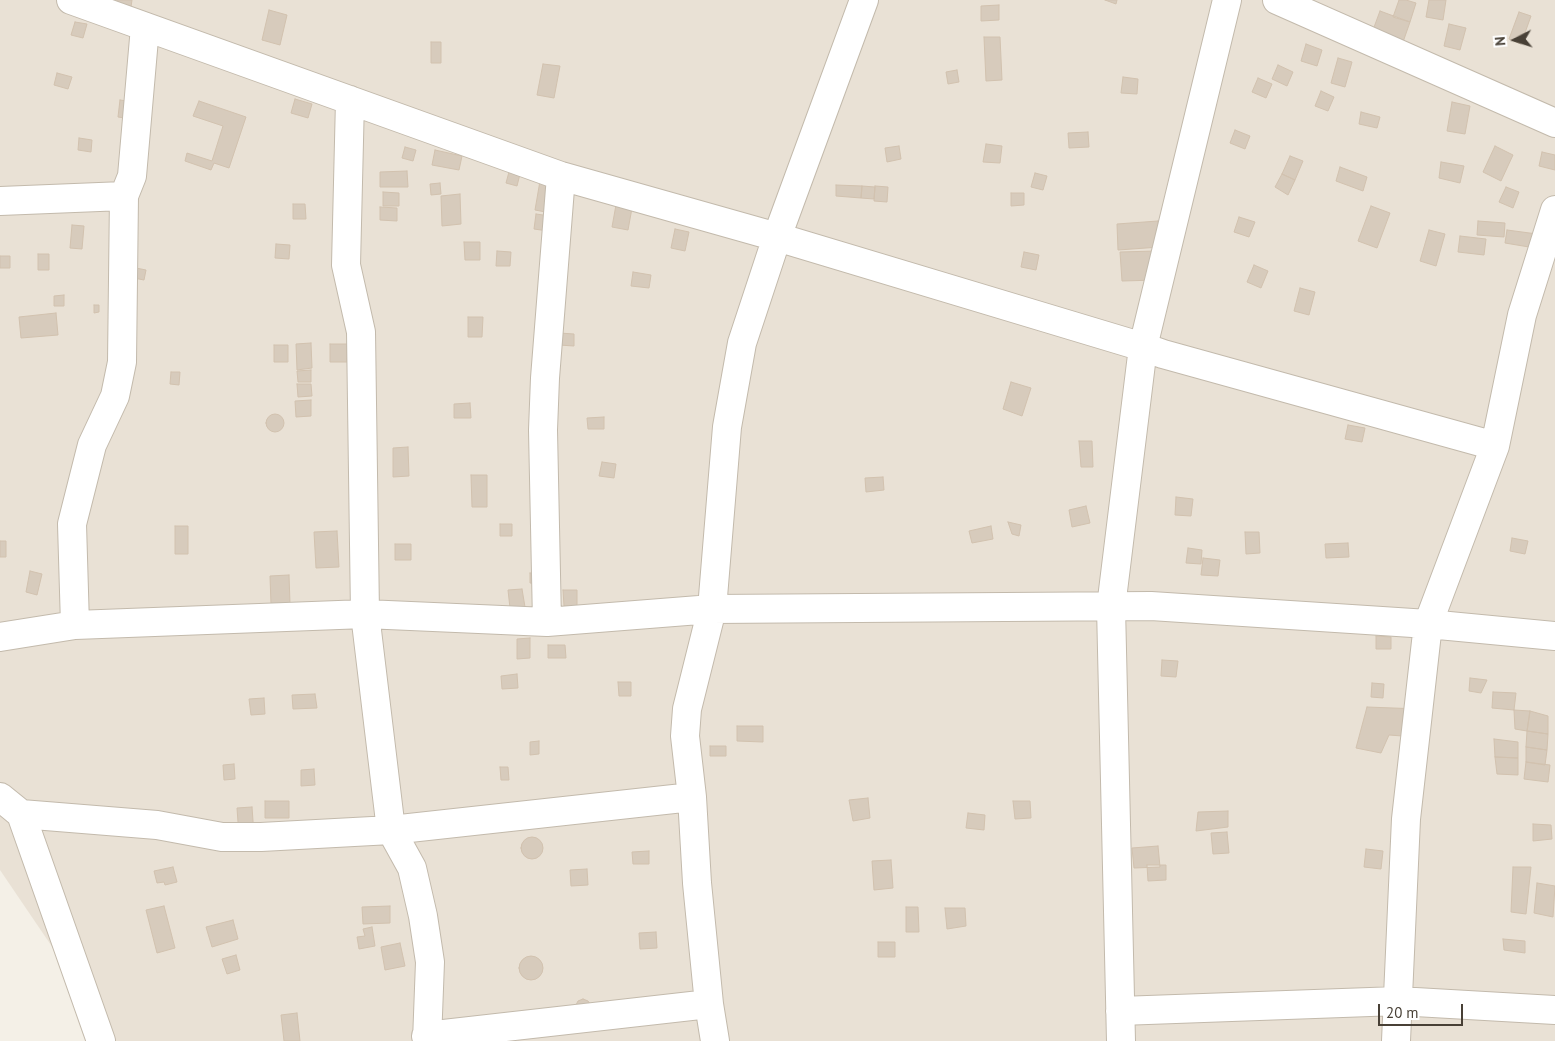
<!DOCTYPE html>
<html>
<head>
<meta charset="utf-8">
<style>
	body { margin:0 }
	#map { position:relative; width:1555px; height:1041px; overflow:hidden; background:#f4f0e7; font-family:"PT Sans",sans-serif }
	canvas { display:block }
	.north { position:absolute; left:1490px; top:15px; width:50px; height:50px; -webkit-text-stroke:4px #fff; paint-order:stroke; rotate:265deg; font-size:14px; font-weight:700; line-height:20px; text-align:center; color:#484036 }
	.north::after { content:''; display:block; margin:auto; width:18px; height:22px; background:#484036; clip-path:polygon(50% 0,100% 100%,50% 72%,0 100%) }
	.scale { position:absolute; left:1378px; top:1004px; width:85px; height:22px; box-sizing:border-box; border:2px solid #484036; border-top:0; padding-left:6px; font-size:15px; line-height:18px; white-space:nowrap; color:#484036; -webkit-text-stroke:4px #fff; paint-order:stroke }
</style>
</head>
<body>
<div id="map">
<canvas width="1555" height="1041"></canvas>
<div class="north">N</div>
<div class="scale">20 m</div>
</div>
<script>
const ctx = document.querySelector('canvas').getContext('2d');
ctx.lineJoin = 'round';
function fillPath(path, color) { ctx.fillStyle = color; ctx.fill(path, 'evenodd'); }
const poly = rows => new Path2D(rows.map(r => 'M' + r).join(''));
function stroke(path, color, width, dash) { ctx.strokeStyle = color; ctx.lineWidth = width; ctx.lineCap = dash ? 'butt' : 'round'; ctx.setLineDash(dash || []); ctx.stroke(path); }
fillPath(poly([
	[0,0,1555,0,1555,1041,116,1041,0,870]
]), '#e9e1d5');
const building = poly([
	[117,0,132,0,131,7,116,5,117,0],
	[1105,0,1117,0,1116,4,1105,0],
	[1399,0,1406,0,1416,3,1410,22,1393,17,1399,0],
	[1429,0,1446,0,1443,20,1426,17,1429,0],
	[999,5,999,20,981,21,981,6,999,5],
	[269,10,287,15,280,45,262,40,269,10],
	[1380,11,1410,22,1403,42,1373,30,1380,11],
	[1519,12,1531,16,1521,44,1509,39,1519,12],
	[75,22,87,24,83,38,71,35,75,22],
	[1449,24,1466,28,1460,50,1444,46,1449,24],
	[984,37,1000,37,1002,80,986,81,984,37],
	[431,42,441,42,441,63,431,63,431,42],
	[1306,44,1322,50,1317,66,1301,61,1306,44],
	[1338,58,1352,62,1345,87,1331,83,1338,58],
	[543,64,560,66,554,98,537,95,543,64],
	[1278,65,1293,72,1287,86,1272,79,1278,65],
	[957,70,959,82,948,84,946,72,957,70],
	[57,73,72,77,68,89,54,85,57,73],
	[1123,77,1138,79,1137,94,1121,93,1123,77],
	[1258,78,1272,84,1266,98,1252,92,1258,78],
	[1321,91,1334,97,1328,111,1315,106,1321,91],
	[295,99,312,104,308,118,291,113,295,99],
	[120,100,134,102,131,119,118,117,120,100],
	[199,101,246,117,229,168,214,163,211,170,185,161,187,153,212,161,223,126,193,116,199,101],
	[1452,102,1470,106,1465,134,1447,131,1452,102],
	[1361,112,1380,117,1377,128,1359,124,1361,112],
	[1235,130,1250,136,1245,149,1230,143,1235,130],
	[1088,132,1089,147,1069,148,1068,133,1088,132],
	[79,138,92,140,91,152,78,150,79,138],
	[986,144,1002,146,1000,163,983,162,986,144],
	[899,146,901,159,887,162,885,148,899,146],
	[1495,146,1513,155,1501,181,1483,172,1495,146],
	[405,147,416,150,413,161,402,158,405,147],
	[435,150,462,156,459,170,432,165,435,150],
	[1542,152,1555,155,1555,170,1539,166,1542,152],
	[1290,156,1303,161,1295,180,1282,174,1290,156],
	[1441,162,1464,166,1460,183,1439,178,1441,162],
	[1340,167,1367,177,1363,191,1336,181,1340,167],
	[407,171,408,187,380,187,380,172,407,171],
	[509,172,520,174,517,186,506,183,509,172],
	[1035,173,1047,176,1043,190,1031,187,1035,173],
	[1282,174,1295,180,1288,195,1275,187,1282,174],
	[540,181,556,184,551,213,535,210,540,181],
	[440,183,441,194,431,195,430,184,440,183],
	[836,185,862,186,861,198,836,196,836,185],
	[862,186,875,187,874,199,861,198,862,186],
	[875,186,888,187,887,202,874,201,875,186],
	[1506,187,1519,192,1513,208,1499,202,1506,187],
	[383,192,399,193,399,206,383,206,383,192],
	[1011,193,1024,193,1024,205,1011,206,1011,193],
	[460,194,461,224,442,226,441,196,460,194],
	[293,204,305,204,306,219,293,219,293,204],
	[616,205,632,208,628,230,612,227,616,205],
	[1371,206,1390,213,1377,248,1358,241,1371,206],
	[380,207,397,208,397,221,380,220,380,207],
	[536,214,550,216,548,231,534,229,536,214],
	[1239,217,1255,222,1249,237,1234,232,1239,217],
	[1158,221,1160,247,1118,250,1117,224,1158,221],
	[1478,221,1505,223,1504,237,1477,235,1478,221],
	[72,225,84,226,82,249,70,248,72,225],
	[675,229,689,232,685,251,671,248,675,229],
	[1429,230,1445,234,1436,266,1420,261,1429,230],
	[1507,230,1537,234,1535,248,1505,243,1507,230],
	[1460,236,1486,239,1484,255,1458,252,1460,236],
	[464,242,480,242,480,260,465,260,464,242],
	[276,244,290,245,289,259,275,258,276,244],
	[497,251,511,252,510,266,496,266,497,251],
	[1156,251,1157,280,1122,281,1120,252,1156,251],
	[1024,252,1039,255,1036,270,1021,267,1024,252],
	[38,254,49,254,49,270,38,270,38,254],
	[0,256,10,256,10,268,0,268,0,256],
	[1254,265,1268,271,1261,288,1247,282,1254,265],
	[136,268,146,270,144,280,134,278,136,268],
	[633,272,651,275,649,288,631,286,633,272],
	[1300,288,1315,292,1309,315,1294,311,1300,288],
	[64,295,64,306,54,306,54,296,64,295],
	[94,305,99,305,99,312,94,313,94,305],
	[56,313,58,335,21,338,19,317,56,313],
	[468,317,483,317,482,337,468,337,468,317],
	[559,333,574,334,574,346,559,345,559,333],
	[311,343,312,368,297,370,296,344,311,343],
	[330,344,347,344,347,362,330,362,330,344],
	[274,345,288,345,288,362,274,362,274,345],
	[311,370,311,382,298,382,297,371,311,370],
	[171,372,180,372,179,385,170,384,171,372],
	[1011,382,1031,388,1022,416,1003,409,1011,382],
	[297,384,311,384,312,396,298,397,297,384],
	[311,400,311,416,296,417,295,401,311,400],
	[470,403,471,418,454,418,454,404,470,403],
	'266 423a9 9 0 1 1 18 0a9 9 0 1 1-18 0Z',
	[604,417,604,429,588,429,587,418,604,417],
	[1348,425,1365,428,1362,442,1345,439,1348,425],
	[1079,441,1092,441,1093,467,1081,467,1079,441],
	[408,447,409,476,393,477,393,448,408,447],
	[602,462,616,464,614,478,599,476,602,462],
	[471,475,487,475,487,507,472,507,471,475],
	[883,477,884,490,866,492,865,478,883,477],
	[1176,497,1193,499,1191,516,1175,515,1176,497],
	[1086,506,1090,523,1072,527,1069,510,1086,506],
	[1008,522,1021,525,1019,536,1012,534,1008,522],
	[500,524,512,524,512,536,500,536,500,524],
	[175,526,188,526,188,554,175,554,175,526],
	[991,526,993,539,972,543,969,531,991,526],
	[337,531,339,567,316,568,314,532,337,531],
	[1245,532,1259,532,1260,553,1246,554,1245,532],
	[1512,538,1528,541,1525,554,1510,551,1512,538],
	[0,541,6,541,6,557,0,557,0,541],
	[1348,543,1349,557,1326,558,1325,544,1348,543],
	[395,544,411,544,411,560,395,560,395,544],
	[1188,548,1202,550,1201,564,1186,563,1188,548],
	[1203,558,1220,560,1218,576,1201,575,1203,558],
	[30,571,42,574,37,595,26,592,30,571],
	[530,573,541,573,541,584,530,583,530,573],
	[289,575,290,604,271,604,270,576,289,575],
	[522,589,525,607,510,608,508,590,522,589],
	[563,590,577,590,577,606,564,606,563,590],
	[1376,636,1391,637,1391,649,1376,649,1376,636],
	[530,638,530,658,517,659,517,639,530,638],
	[548,645,565,645,566,658,548,658,548,645],
	[1162,660,1178,661,1176,677,1161,676,1162,660],
	[517,674,518,688,502,689,501,676,517,674],
	[1470,678,1487,680,1481,693,1469,691,1470,678],
	[618,682,631,682,631,696,619,696,618,682],
	[1372,683,1384,684,1383,698,1371,697,1372,683],
	[1493,692,1516,693,1514,710,1492,708,1493,692],
	[315,694,317,708,293,709,292,695,315,694],
	[264,698,265,714,251,715,249,699,264,698],
	[1367,707,1419,709,1416,737,1389,735,1381,753,1356,748,1367,707],
	[1514,710,1530,711,1527,731,1515,729,1514,710],
	[1530,711,1548,716,1548,734,1527,731,1530,711],
	[737,726,763,726,763,742,737,741,737,726],
	[1527,731,1548,734,1547,750,1526,747,1527,731],
	[1494,739,1518,742,1518,758,1495,757,1494,739],
	[539,741,539,754,530,755,530,742,539,741],
	[710,746,726,746,726,756,710,756,710,746],
	[1526,747,1547,750,1545,765,1526,762,1526,747],
	[1495,757,1518,758,1518,775,1497,774,1495,757],
	[1526,762,1550,765,1548,782,1524,779,1526,762],
	[234,764,235,779,224,780,223,765,234,764],
	[500,767,508,767,509,780,501,780,500,767],
	[314,769,315,785,301,786,301,770,314,769],
	[868,798,870,818,853,821,849,800,868,798],
	[265,801,289,801,289,818,265,818,265,801],
	[1013,801,1030,801,1031,818,1015,819,1013,801],
	[252,807,254,835,239,836,237,808,252,807],
	[1228,811,1228,827,1196,831,1198,812,1228,811],
	[968,813,985,815,984,830,966,828,968,813],
	[1533,824,1551,825,1552,839,1533,841,1533,824],
	[1227,832,1229,853,1213,854,1211,833,1227,832],
	'521 848a11 11 0 1 1 22 0a11 11 0 1 1-22 0Z',
	[1158,846,1160,867,1134,868,1132,848,1158,846],
	[1366,849,1383,851,1381,869,1364,867,1366,849],
	[649,851,649,864,633,864,632,852,649,851],
	[891,860,893,888,874,890,872,861,891,860],
	[1147,865,1166,865,1166,880,1148,881,1147,865],
	[173,867,177,882,165,885,164,882,157,883,154,871,173,867],
	[1513,867,1531,867,1526,914,1511,912,1513,867],
	[587,869,588,885,571,886,570,870,587,869],
	[1537,883,1555,886,1553,917,1534,913,1537,883],
	[164,906,175,948,157,953,146,910,164,906],
	[390,906,390,923,363,924,362,907,390,906],
	[906,907,918,907,919,932,906,932,906,907],
	[945,908,965,908,966,926,947,929,945,908],
	[233,920,238,939,212,947,206,927,233,920],
	[372,927,375,946,359,949,357,937,365,936,363,929,372,927],
	[656,932,657,948,640,949,639,933,656,932],
	[1503,939,1525,941,1525,953,1504,950,1503,939],
	[878,942,895,942,895,957,878,957,878,942],
	[400,943,405,966,385,970,381,947,400,943],
	[236,955,240,970,227,974,222,959,236,955],
	'519 968a12 12 0 1 1 24 0a12 12 0 1 1-24 0Z',
	[583,999,588,1001,591,1005,576,1010,576,1005,578,1001,583,999],
	[297,1013,300,1041,284,1041,281,1015,297,1013]
]);
fillPath(building, '#d7cbbc');
stroke(building, '#d2c2af', 1);
const minor = poly([
	[71,0,561,176,777,237,1143,347,1163,354,1495,446],
	[1277,0,1555,123],
	[350,100,346,265,361,332,365,614,391,830,412,868,423,916,430,962,427,1041],
	[0,201,124,196],
	[547,622,543,430,545,378,561,176],
	[75,625,72,524,92,445,115,396,122,362,124,196,132,176,145,27],
	[0,637,75,625,365,614,547,622,712,609,1151,606,1428,624,1555,636],
	[0,797,21,814,101,1041],
	[21,814,157,825,222,837,261,837,391,830,692,797],
	[1120,1011,1398,1001,1555,1010],
	[426,1036,709,1004],
	[715,1041,709,1004,697,883,692,797,685,736,687,709,712,609,727,427,742,343,777,237,864,0],
	[1121,1041,1111,607,1143,347,1227,0],
	[1396,1041,1406,819,1428,624,1495,446,1522,315,1555,210]
]);
stroke(minor, '#c3baac', 30);
stroke(minor, '#fff', 28);
</script>
</body>
</html>
